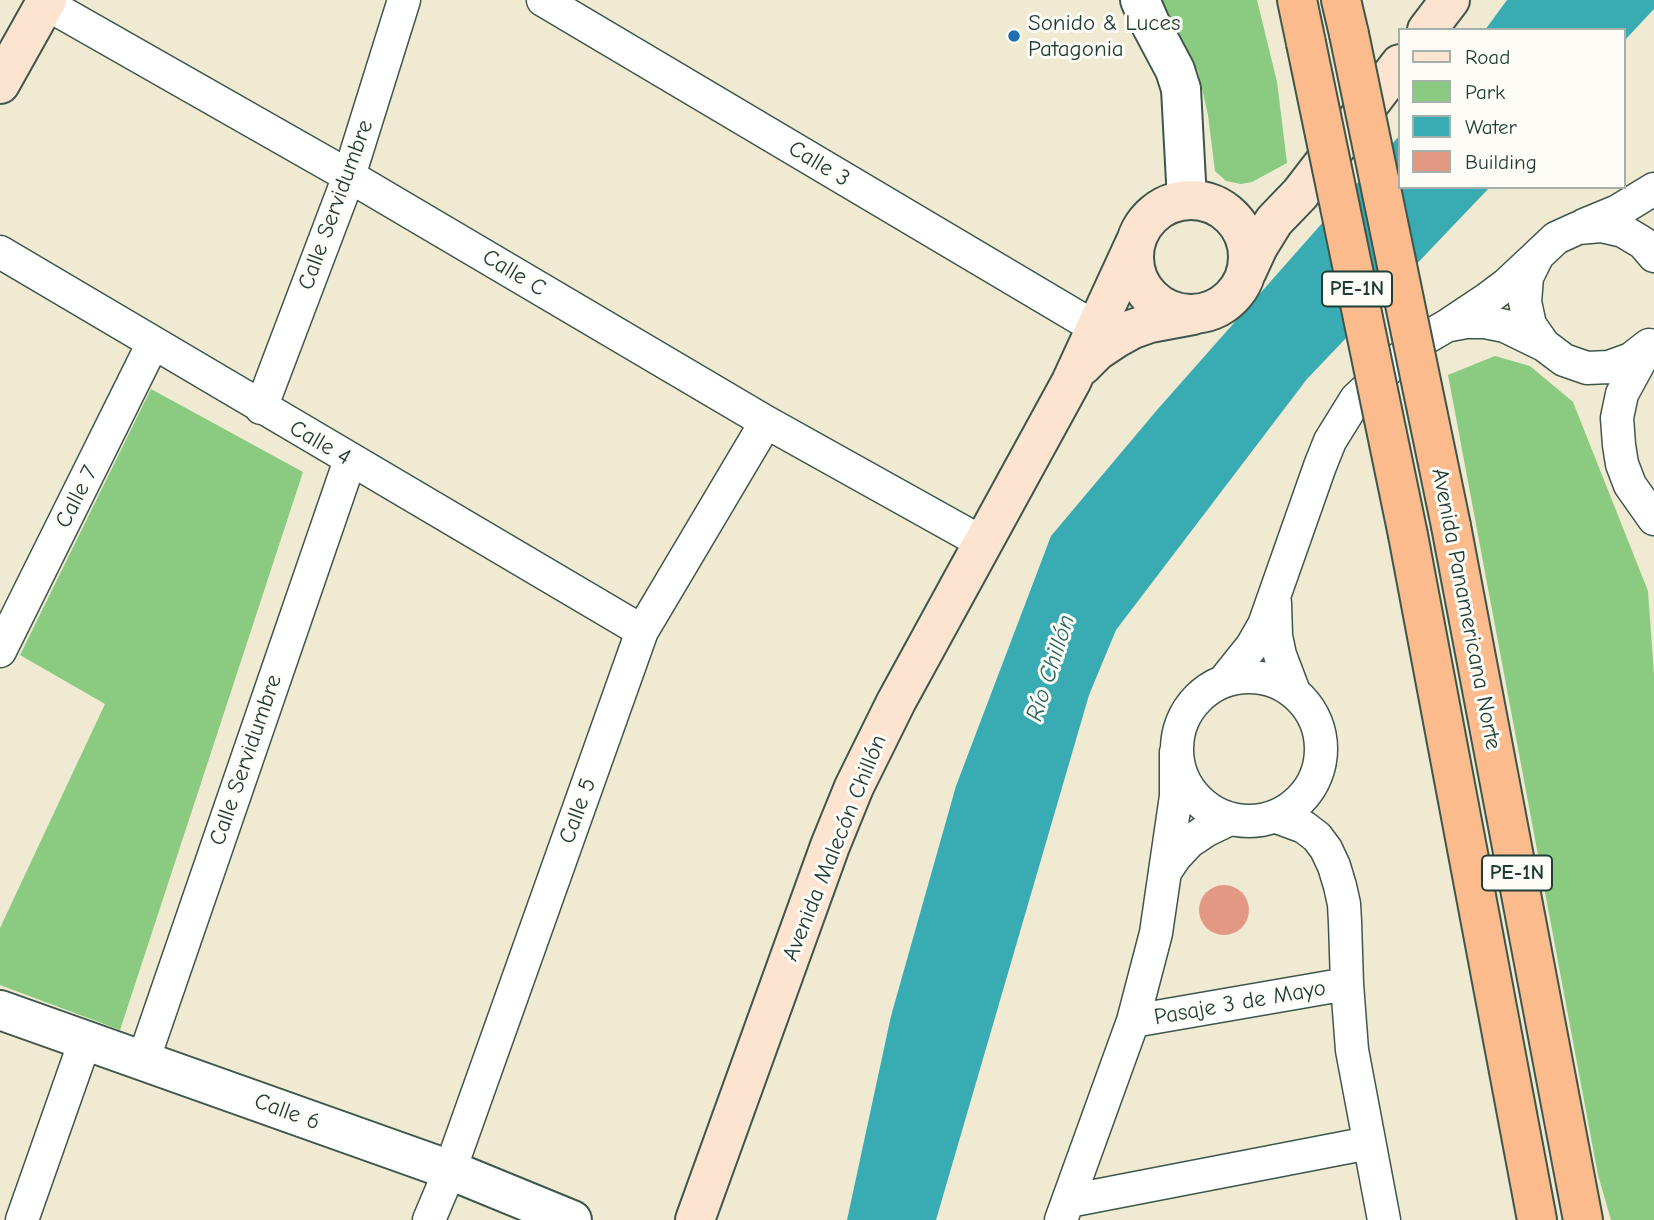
<!DOCTYPE html>
<html>
<head>
<meta charset="utf-8">
<style>
	body { margin:0 }
	#map { position:relative; width:1654px; height:1220px; overflow:hidden; background:#f0ead2; font-family:"Comic Neue",sans-serif }
	canvas { display:block }
	.legend { position:absolute; left:1398px; top:28px; width:228px; height:161px; box-sizing:border-box; background:#fdfcf7; border:2px solid #a4b0a9; margin:0; padding:9px 12px; list-style:none; font-size:21px; color:#1f3d34 }
	.legend li { display:flex; align-items:center; gap:14px; height:35px }
	.legend b { width:35px; border:2px solid #a4b0a9 }
</style>
</head>
<body>
<div id="map">
<canvas width="1654" height="1220"></canvas>
<ul class="legend">
<li><b style="height:9px;background:#fde4d1"></b>Road</li>
<li><b style="height:19px;background:#8aca81"></b>Park</li>
<li><b style="height:19px;background:#39abb2"></b>Water</li>
<li><b style="height:19px;background:#e39883"></b>Building</li>
</ul>
</div>
<script>
const ctx = document.querySelector('canvas').getContext('2d');
ctx.lineJoin = 'round';
function fillPath(path, color) { ctx.fillStyle = color; ctx.fill(path, 'evenodd'); }
const poly = rows => new Path2D(rows.map(r => 'M' + r).join(''));
function stroke(path, color, width, dash) { ctx.strokeStyle = color; ctx.lineWidth = width; ctx.lineCap = dash ? 'butt' : 'round'; ctx.setLineDash(dash || []); ctx.stroke(path); }
function drawText(font, color, halo, rows, align = 'center') {
  ctx.font = font + ' "Comic Neue",sans-serif'; ctx.lineWidth = 6; ctx.setLineDash([]); ctx.textBaseline = 'middle'; ctx.strokeStyle = halo; ctx.fillStyle = color; for (const [text, x, y, turn = 0] of rows) {
    ctx.save(); ctx.translate(x, y); ctx.rotate((+turn || 0) * Math.PI / 180); ctx.textAlign = isNaN(turn) ? turn : align; if (halo) ctx.strokeText(text, 0, 0); ctx.fillText(text, 0, 0); ctx.restore();
  }
}
fillPath(poly([
	[1156,0,1257,0,1277,82,1287,163,1252,182,1241,184,1226,181,1215,171,1208,115,1198,71,1174,35],
	[1495,356,1530,366,1573,402,1648,591,1654,675,1654,1220,1611,1220,1598,1175,1448,375],
	[151,389,303,472,120,1030,0,985,0,928,105,704,20,655]
]), '#8aca81');
fillPath(poly([
	[1507,0,1654,0,1654,9,1624,41,1624,30,1485,30],
	[1400,135,1400,187,1490,187,1307,379,1116,630,1089,695,936,1220,847,1220,891,1016,956,786,1051,536,1157,410]
]), '#39abb2');
fillPath(poly([
	'1199 910a25 25 0 1 1 50 0a25 25 0 1 1-50 0Z'
]), '#e39883');
const minor = poly([
	[543,0,1096,328],
	[45,3,349,176,766,422,983,543],
	[1584,225,1618,211,1654,189],
	[0,252,642,631],
	[1450,325,1466,322,1485,322,1505,326,1544,345],
	[1649,345,1631,359,1609,367,1587,368,1564,360,1544,345,1530,325,1525,302,1527,277,1538,255,1556,238,1578,228,1601,226,1623,231,1643,243,1654,256],
	[1647,348,1622,394,1617,418,1619,445,1622,464,1630,485,1654,519],
	[261,408,349,176,404,0],
	[1275,603,1276,636,1280,655,1294,692],
	[0,651,153,343],
	'1177 749a72 72 0 1 1 144 0a72 72 0 1 1-144 0Z',
	[1224,681,1252,646,1264,625,1320,466,1330,441,1356,399,1392,365,1424,339,1448,325,1487,299,1507,284,1538,255],
	[1277,817,1304,827,1317,837,1326,849,1334,866,1340,886,1344,904,1345,922,1347,984,1352,1050,1384,1220],
	[1165,872,1175,857,1189,842,1207,830,1230,819],
	[1133,1021,1347,984],
	[143,1061,350,460],
	[1069,1201,1369,1143],
	[22,1220,85,1041],
	[429,1220,450,1170,642,631,766,422],
	[1061,1220,1133,1021,1156,933,1176,796,1176,752]
]);
const tertiary = poly([
	[1140,0,1150,23,1175,70,1181,89,1187,200],
	[0,1010,450,1170,572,1220]
]);
const secondary = poly([
	[1427,30,1450,0],
	[0,84,47,0],
	'1134 257a57 57 0 1 1 114 0a57 57 0 1 1-114 0Z',
	[1247,271,1258,247,1274,221,1300,194,1400,64],
	[1082,366,1097,351,1115,339,1133,329,1150,323,1193,315],
	[695,1220,830,846,854,787,896,702,1071,382,1135,243]
]);
const trunk = poly([
	[1297,0,1306,43],
	[1341,0,1349,34],
	[1451,526,1583,1220],
	[1408,535,1537,1220]
]);
stroke(minor, '#3e574c', 35);
stroke(tertiary, '#3e574c', 42);
stroke(secondary, '#3e574c', 42);
stroke(trunk, '#3e574c', 42);
stroke(minor, '#fff', 32);
stroke(tertiary, '#fff', 38);
stroke(secondary, '#fde4d1', 38);
stroke(trunk, '#fbbb8d', 38);
const trunkBridge = poly([
	[1349,34,1451,526],
	[1306,43,1408,535]
]);
stroke(trunkBridge, '#3e574c', 42, []);
stroke(trunkBridge, '#fbbb8d', 38);
for (const [x, y, r, color] of [
	[1014,36,7,"#1f6fb2"]
]) { const dot = new Path2D(); dot.arc(x, y, r, 0, 2 * Math.PI); ctx.fillStyle = color; ctx.fill(dot); stroke(dot, '#fdfcf7', 2.5); }
for (const [x, y, w] of [
	[1357,289,70],
	[1517,873,70]
]) { const box = new Path2D(); box.roundRect(x - w / 2, y - 17.5, w, 35, 5); ctx.fillStyle = '#fdfcf7'; ctx.fill(box); stroke(box, '#1f3d34', 2); }
drawText('bold 21px', '#1f3d34', null, [
	["PE-1N",1357,289],
	["PE-1N",1517,873]
]);
drawText('23px', '#1f3d34', '#fdfcf7', [
	["Sonido & Luces",1028,23],
	["Patagonia",1028,49]
], 'left');
drawText('23px', '#1f3d34', '#fdfcf7', [
	["Calle 3",819,164,31],
	["Calle Servidumbre",336,205,-70],
	["Calle C",514,273,31],
	["Calle 4",320,443,30],
	["Calle 7",77,497,-63],
	["Avenida Panamericana Norte",1466,609,79],
	["Calle Servidumbre",246,760,-71],
	["Calle 5",578,811,-70],
	["Avenida Malecón Chillón",835,848,-68],
	["Pasaje 3 de Mayo",1240,1003,-10],
	["Calle 6",287,1112,20]
]);
drawText('italic 24px', '#286460', '#fdfcf7', [
	["Río Chillón",1051,668,-72]
]);
</script>
</body>
</html>
